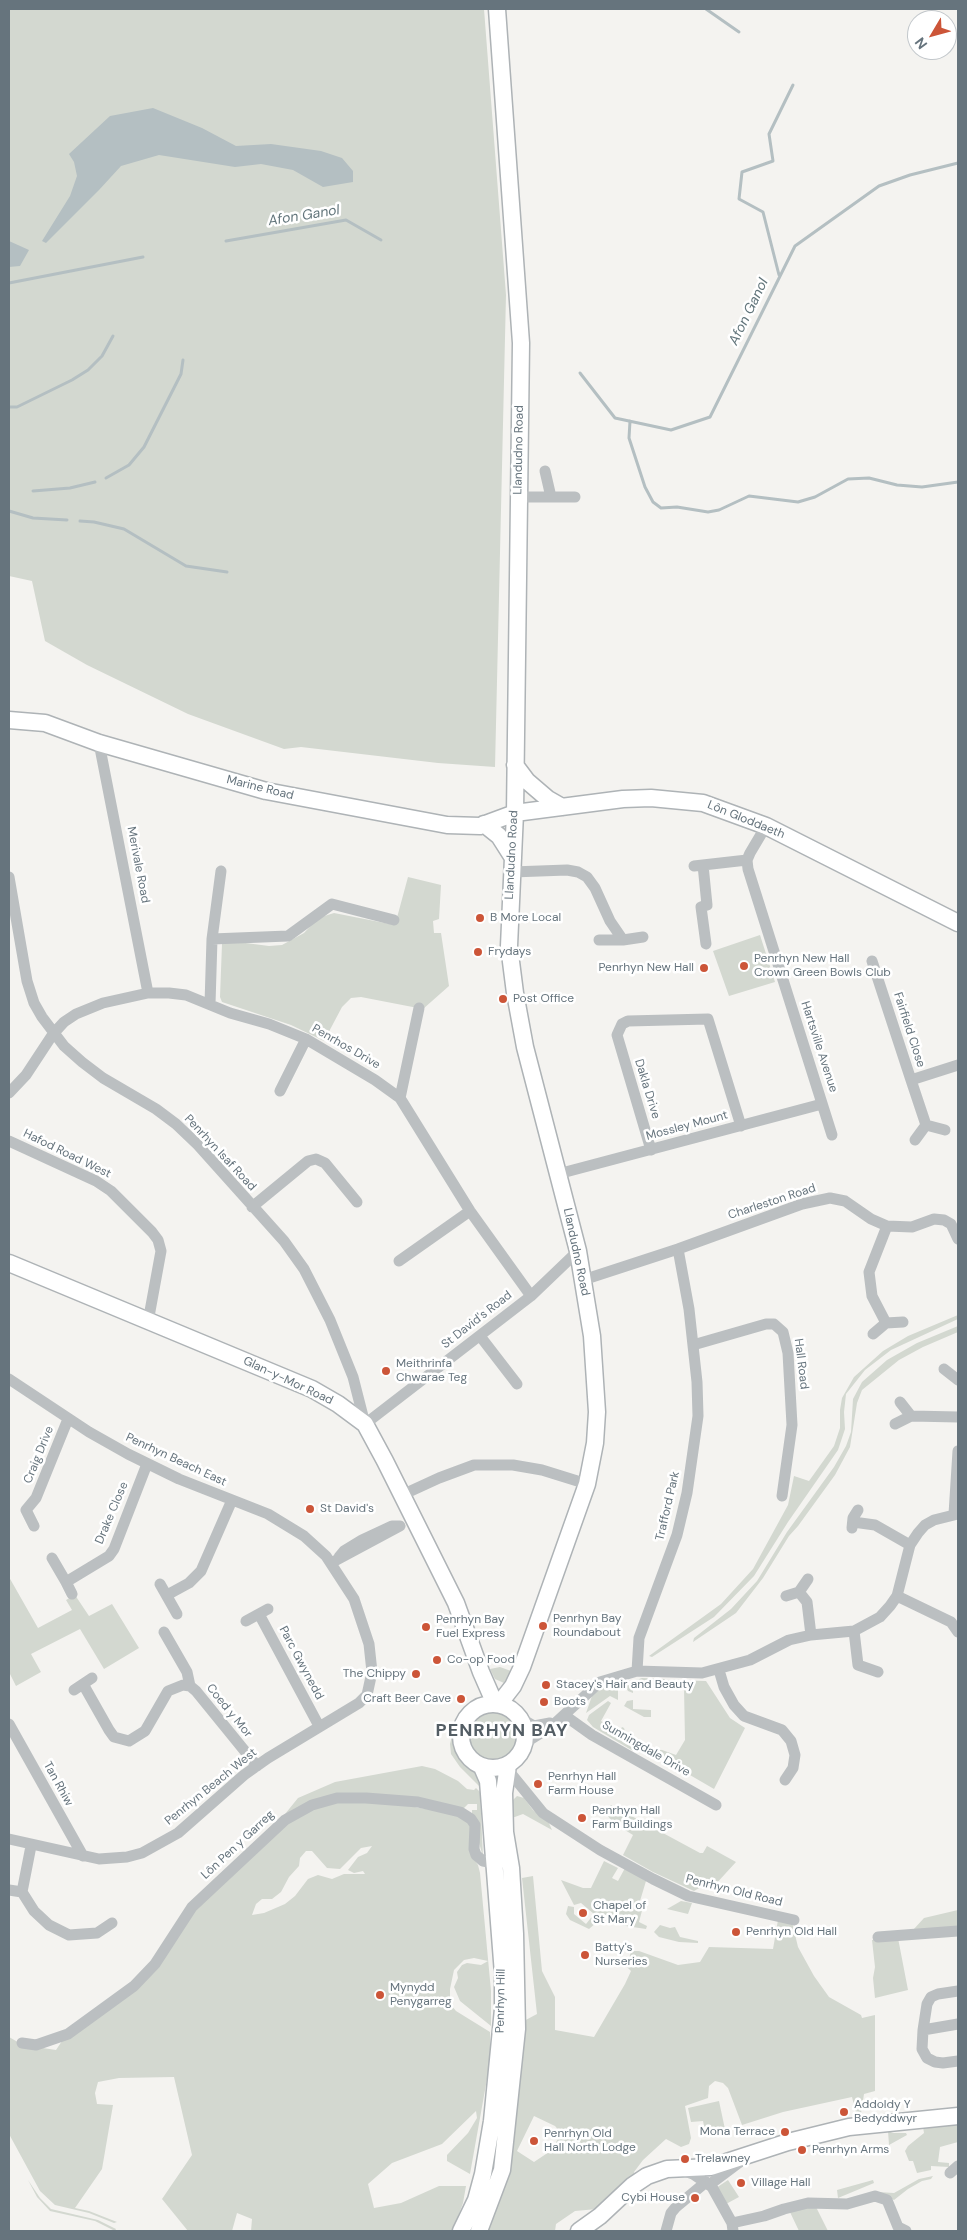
<!DOCTYPE html>
<html>
<head>
<meta charset="utf-8">
<style>
	body { margin:0 }
	#map { position:relative; width:967px; height:2240px; overflow:hidden; background:#f4f3f0; font-family:"DM Sans",sans-serif }
	canvas { display:block }
	.frame { position:absolute; inset:0; border:10px solid #66747d; pointer-events:none }
	.north { position:absolute; left:907px; top:10px; width:50px; height:50px; box-sizing:border-box; background:#fff; border:1px solid #c2c7cb; border-radius:50%; rotate:233deg; font-size:14px; font-weight:700; line-height:20px; text-align:center; color:#66747d }
	.north::after { content:''; display:block; margin:auto; width:18px; height:22px; background:#cc5538; clip-path:polygon(50% 0,100% 100%,50% 72%,0 100%) }
</style>
</head>
<body>
<div id="map">
<canvas width="967" height="2240"></canvas>
<div class="frame"></div>
<div class="north">N</div>
</div>
<script>
const ctx = document.querySelector('canvas').getContext('2d');
ctx.lineJoin = 'round';
function fillPath(path, color) { ctx.fillStyle = color; ctx.fill(path, 'evenodd'); }
const poly = rows => new Path2D(rows.map(r => 'M' + r).join(''));
function stroke(path, color, width, dash) { ctx.strokeStyle = color; ctx.lineWidth = width; ctx.lineCap = dash ? 'butt' : 'round'; ctx.setLineDash(dash || []); ctx.stroke(path); }
function drawText(font, color, halo, rows, align = 'center') {
  ctx.font = font + ' "DM Sans",sans-serif'; ctx.lineWidth = 5; ctx.setLineDash([]); ctx.textBaseline = 'middle'; ctx.strokeStyle = halo; ctx.fillStyle = color; for (const [text, x, y, turn = 0] of rows) {
    ctx.save(); ctx.translate(x, y); ctx.rotate((+turn || 0) * Math.PI / 180); ctx.textAlign = isNaN(turn) ? turn : align; if (halo) ctx.strokeText(text, 0, 0); ctx.fillText(text, 0, 0); ctx.restore();
  }
}
fillPath(poly([
	[9,9,484,9,506,295,495,767,438,763,301,747,284,749,188,714,87,665,45,641,32,581,9,576],
	[408,877,441,885,439,919,433,921,434,933,441,933,449,986,423,1009,361,997,351,998,342,1007,324,1041,291,1025,222,1002,220,997,222,944,230,941,269,946,282,945,304,933,318,918,334,913,395,925],
	[760,935,775,982,729,996,713,951],
	[958,1315,958,1319,891,1350,865,1370,846,1394,844,1412,845,1429,838,1450,788,1522,754,1576,714,1617,652,1657,649,1656,721,1604,753,1569,788,1505,794,1476,809,1481,834,1446,840,1428,840,1410,842,1398,854,1377,883,1351,908,1336],
	[958,1326,958,1332,923,1347,899,1360,862,1390,857,1403,850,1447,835,1475,798,1526,789,1536,763,1578,736,1613,693,1642,694,1638,731,1609,757,1581,787,1532,834,1467,846,1446,851,1432,853,1399,862,1382,887,1360,917,1343],
	[9,1577,38,1628,72,1610,66,1600,75,1595,89,1616,112,1604,139,1648,104,1669,80,1629,31,1654,41,1672,16,1686,9,1672],
	[500,1667,511,1671,504,1683,495,1679,490,1669],
	[642,1678,665,1679,665,1687,633,1687,633,1693,628,1691,626,1687,628,1683],
	[668,1680,706,1681,730,1718,745,1728,714,1789,652,1753,639,1749,633,1751,593,1727,587,1720,589,1715,608,1701,611,1703,601,1721,619,1732,622,1727,624,1728,626,1734,654,1749,662,1750,676,1755,685,1740,684,1688,668,1688],
	[614,1684,618,1687,618,1700,610,1696,586,1713,592,1696,601,1688],
	[633,1700,633,1709,651,1710,651,1717,644,1717,624,1706,627,1701],
	'469 1736a25 25 0 1 1 50 0a25 25 0 1 1-50 0Z',
	[456,1719,455,1737,458,1750,479,1777,482,1789,460,1767,451,1754,450,1744],
	[422,1766,435,1769,458,1781,467,1789,474,1790,476,1788,480,1792,483,1857,472,1817,472,1810,477,1810,477,1804,468,1804,463,1809,343,1795,281,1819,298,1798,335,1782],
	[517,1796,524,1798,533,1810,548,1821,552,1830,523,1814,512,1818,512,1801],
	[334,1802,391,1803,456,1814,470,1824,473,1858,478,1865,480,1873,491,1991,491,2026,460,2001,454,1987,458,1978,457,1972,462,1965,467,1963,481,1965,488,1961,474,1958,464,1960,454,1970,450,1989,450,2004,456,2011,490,2032,490,2062,470,2174,447,2161,447,2155,468,2133,477,2118,476,2111,442,2144,392,2163,368,2184,374,2208,401,2203,439,2186,466,2186,463,2203,454,2228,451,2231,251,2231,252,2219,237,2213,232,2231,188,2231,162,2199,192,2155,174,2077,119,2078,98,2082,95,2093,97,2104,113,2105,102,2169,75,2208,89,2211,117,2222,114,2223,89,2213,55,2205,40,2191,9,2134,9,2037,23,2045,56,2050,62,2041,134,1989,190,1914,274,1834,304,1812],
	[372,1846,367,1853,358,1857,348,1870,354,1873,363,1871,365,1874,344,1874,332,1879,318,1875,308,1879,295,1896,285,1904,264,1913,252,1915,256,1904,262,1899,272,1899,281,1892,289,1877,299,1866,300,1858,306,1851,312,1851,327,1868,340,1869,361,1848],
	[611,1805,700,1853,703,1853,707,1846,736,1862,714,1886,701,1887,694,1891,653,1872,623,1855,633,1835,615,1824,603,1811],
	[604,1861,618,1868,612,1878,618,1881,625,1868,646,1881,640,1901,644,1903,639,1922,647,1926,646,1929,606,1923,598,1917,597,1922,589,1929,570,1920,566,1914,568,1906,574,1907,574,1914,586,1924,594,1914,581,1903,574,1905,561,1880,583,1888,591,1888],
	[533,1876,542,1971,555,1997,555,2030,594,2037,625,1984,631,1971,627,1967,631,1951,639,1951,678,1965,700,1962,709,1947,773,1949,778,1920,792,1922,798,1947,814,1976,829,1997,861,2015,862,2018,875,2015,875,2091,864,2094,860,2120,858,2121,852,2097,783,2112,742,2125,728,2088,723,2083,715,2081,709,2086,708,2098,685,2106,691,2138,689,2144,681,2147,666,2139,643,2160,634,2172,636,2178,597,2209,575,2211,556,2224,555,2231,484,2231,522,2022,537,2014,522,1878],
	[534,2116,555,2126,561,2133,552,2150,534,2162,517,2151],
	[681,1901,692,1903,688,1914,667,1909],
	[958,1910,958,1929,913,1930,924,1918],
	[660,1925,670,1928,675,1927,680,1937,698,1941,698,1943,679,1942,659,1937,654,1932],
	[898,1938,908,1990,875,1998,873,1978,875,1967,872,1940],
	[719,2101,726,2134,706,2135,703,2121,691,2122,688,2108],
	[958,2120,958,2142,940,2147,938,2162,949,2163,949,2167,931,2166,931,2170,917,2173,913,2161,909,2161,905,2151,908,2146,924,2133,923,2127],
	[888,2131,893,2133,906,2133,907,2135,889,2145],
	[933,2176,931,2179,922,2181,908,2189,894,2200,878,2192,894,2193,919,2179],
	[28,2180,40,2198,51,2209,98,2220,116,2229,115,2231,95,2221,50,2211,37,2197],
	[728,2180,739,2197,726,2204,716,2188],
	[873,2180,874,2183,838,2198,837,2190],
	[815,2205,828,2231,799,2231,789,2210]
]), '#d3d8d0');
fillPath(poly([
	[153,108,202,128,236,146,271,144,321,151,342,158,353,171,353,182,323,187,293,170,261,164,235,167,159,155,121,166,99,190,46,243,42,241,70,196,77,176,74,162,69,154,110,116],
	[9,241,29,250,20,266,9,267]
]), '#b4bfc2');
stroke(poly([
	[706,9,739,32],
	[226,241,346,220,381,240],
	[779,275,763,212,739,199,742,172,773,161,769,134,793,85],
	[9,283,143,257],
	[580,373,615,418,671,430,710,417,795,246,879,186,910,175,958,163],
	[9,407,17,407,72,380,88,370,102,356,113,336],
	[630,421,629,438,645,487,653,502,661,508,677,507,708,512,719,510,749,496,798,502,815,497,848,479,869,478,897,485,922,487,958,482],
	[106,478,129,465,144,447,181,374,183,360],
	[33,491,70,488,95,482],
	[9,511,33,518,67,520],
	[80,521,94,522,124,529,186,566,227,572]
]), '#b4bfc2', 3);
const secondary = poly([
	[497,9,521,343,515,813,509,946,515,993,525,1047,578,1251,592,1336,597,1412,595,1443,587,1484,522,1667,513,1686,499,1704],
	[9,720,45,723,99,743,266,791,447,825,480,826,515,813,623,799,651,798,703,803,766,826,958,923],
	[515,765,527,781,548,799,562,807],
	[484,824,499,836,513,858],
	[9,1263,312,1389,338,1404,365,1424,385,1461,456,1603,481,1672,495,1704],
	'461 1736a32 32 0 1 1 64 0a32 32 0 1 1-64 0Z',
	[461,2231,476,2200,483,2174,492,2121,503,2009,503,1974,490,1807,488,1781,482,1767],
	[479,2231,502,2170,517,2029,515,1934,511,1868,505,1832,504,1793,508,1765],
	[579,2231,600,2216,632,2186,647,2176,667,2169,711,2167,788,2142,849,2127,958,2116]
]);
stroke(secondary, '#aeb3b6', 19);
stroke(poly([
	[545,471,551,497],
	[519,497,575,497],
	[99,743,148,993],
	[766,826,750,853,747,860,748,869,832,1135],
	[703,865,707,905,701,907,706,944],
	[694,866,747,860],
	[512,872,567,870,578,872,587,877,595,888,610,921,623,940,643,937],
	[9,877,27,981,34,1003,42,1017,64,1046,82,1062,103,1078,156,1109,176,1124,198,1145,284,1241,304,1269,330,1320,353,1377,365,1424,531,1296,578,1251],
	[212,939,288,936,332,904,394,920],
	[599,940,623,940],
	[872,961,911,1080],
	[210,1004,212,939,221,871],
	[280,1091,306,1039],
	[9,1093,26,1075,53,1034,64,1022,76,1014,103,1003,148,993,169,993,186,995,230,1013,269,1024,306,1039,375,1080,400,1098,470,1211,531,1296],
	[400,1098,419,1008],
	[945,1130,926,1125,911,1080,958,1065],
	[915,1140,926,1125],
	[9,1141,96,1181,111,1191,152,1232,158,1240,161,1251,148,1322],
	[651,1150,617,1035,622,1024,628,1021,708,1019,741,1126],
	[558,1174,822,1104],
	[252,1207,308,1161,316,1159,325,1163,357,1202],
	[887,1226,869,1272,872,1296,886,1323,903,1322],
	[399,1261,470,1211],
	[583,1280,678,1249,802,1204,830,1198,845,1201,871,1219,887,1226,912,1227,934,1219,944,1220,951,1224,958,1239],
	[873,1334,886,1323],
	[480,1336,517,1384],
	[693,1345,766,1324,774,1324,783,1332,788,1353,792,1425,782,1496],
	[944,1369,958,1380],
	[9,1379,89,1432,128,1454,179,1479,268,1514,304,1536,326,1556,354,1599,369,1644,372,1672,367,1695,359,1703,268,1758,244,1775,178,1833,142,1853,127,1857,99,1859,9,1839],
	[900,1402,911,1416],
	[895,1424,911,1416,958,1417],
	[402,1495,439,1478,474,1465,513,1465,542,1470,587,1484],
	[954,1514,958,1451],
	[853,1522,875,1525,910,1545],
	[34,1526,26,1510,36,1498,68,1419],
	[852,1528,853,1518,858,1510],
	[52,1558,66,1582,109,1556,114,1549,147,1464],
	[331,1563,400,1526,392,1526,362,1540,344,1551,339,1557],
	[66,1582,72,1594],
	[160,1584,177,1614],
	[799,1592,808,1579],
	[167,1595,189,1583,201,1571,232,1500],
	[786,1596,799,1592,807,1602,811,1635],
	[897,1596,951,1622,958,1632],
	[259,1614,319,1726],
	[246,1621,268,1609],
	[854,1631,858,1665,878,1672],
	[164,1632,187,1672,190,1686],
	[719,1670,724,1687,734,1705,744,1716,782,1730,791,1741,795,1755,793,1768,785,1780],
	[637,1671,702,1673,750,1660,789,1640,811,1635,854,1631,880,1617,890,1606,897,1596,910,1545,918,1533,925,1525,934,1520,958,1514],
	[83,1684,109,1730,114,1737,129,1741,145,1731,168,1691,183,1685,190,1686,196,1691,257,1766],
	[74,1690,92,1678],
	[564,1715,592,1735,716,1805],
	[520,1718,534,1726,550,1723],
	[9,1724,83,1856],
	[524,1746,531,1739,552,1726,600,1682,637,1671,639,1638,677,1535,687,1493,698,1416,697,1382,689,1309,678,1249],
	[508,1770,543,1813,600,1850,653,1879,688,1896,794,1920],
	[31,1846,22,1892,34,1911,49,1925,69,1935,97,1933,112,1923],
	[9,1890,22,1892],
	[878,1937,958,1931],
	[958,2024,923,2030,922,2049,927,2058,935,2062,943,2063,958,2061],
	[923,2030,927,2004,931,1997,938,1994,958,1991],
	[22,2043,36,2045,68,2034,134,1986,155,1964,192,1907,285,1820,312,1805,337,1798,366,1798,418,1802,460,1812,471,1819,475,1825,474,1849,476,1855,483,1861,494,1863],
	[682,2170,693,2174,712,2187,732,2223,733,2231],
	[950,2173,958,2166],
	[709,2185,741,2161],
	[732,2223,764,2216,784,2209,808,2203,847,2204,875,2196,887,2200,898,2227,906,2231],
	[666,2231,671,2213,676,2207,706,2182]
]), '#bbbfc1', 11);
stroke(secondary, '#fff', 16);
for (const [x, y, r, color] of [
	[480,918,5,"#cc5538"],
	[478,952,5,"#cc5538"],
	[744,966,5,"#cc5538"],
	[704,968,5,"#cc5538"],
	[503,999,5,"#cc5538"],
	[386,1371,5,"#cc5538"],
	[310,1509,5,"#cc5538"],
	[543,1626,5,"#cc5538"],
	[426,1627,5,"#cc5538"],
	[437,1660,5,"#cc5538"],
	[416,1674,5,"#cc5538"],
	[546,1685,5,"#cc5538"],
	[461,1699,5,"#cc5538"],
	[544,1702,5,"#cc5538"],
	[538,1784,5,"#cc5538"],
	[582,1818,5,"#cc5538"],
	[583,1913,5,"#cc5538"],
	[736,1932,5,"#cc5538"],
	[585,1955,5,"#cc5538"],
	[380,1995,5,"#cc5538"],
	[844,2112,5,"#cc5538"],
	[785,2132,5,"#cc5538"],
	[534,2141,5,"#cc5538"],
	[802,2150,5,"#cc5538"],
	[685,2159,5,"#cc5538"],
	[741,2183,5,"#cc5538"],
	[695,2198,5,"#cc5538"]
]) { const dot = new Path2D(); dot.arc(x, y, r, 0, 2 * Math.PI); ctx.fillStyle = color; ctx.fill(dot); stroke(dot, '#fff', 2); }
drawText('12px', '#66747d', '#fff', [
	["Llandudno Road",519,450,-89],
	["Marine Road",260,788,14],
	["Lôn Gloddaeth",746,820,22],
	["Llandudno Road",512,855,-87],
	["Merivale Road",138,865,79],
	["Fairfield Close",909,1030,72],
	["Penrhos Drive",346,1047,30],
	["Hartsville Avenue",819,1047,72],
	["Dakla Drive",647,1089,73],
	["Mossley Mount",687,1126,-15],
	["Penrhyn Isaf Road",220,1153,47],
	["Hafod Road West",67,1154,26],
	["Charleston Road",772,1202,-18],
	["Llandudno Road",576,1252,78],
	["St David's Road",477,1320,-38],
	["Hall Road",801,1364,83],
	["Glan-y-Mor Road",288,1381,25],
	["Craig Drive",39,1455,-68],
	["Penrhyn Beach East",176,1460,25],
	["Trafford Park",668,1506,-77],
	["Drake Close",112,1513,-67],
	["Parc Gwynedd",301,1663,62],
	["Coed y Mor",229,1711,51],
	["Sunningdale Drive",646,1749,30],
	["Tan Rhiw",58,1784,61],
	["Penrhyn Beach West",211,1787,-39],
	["Lôn Pen y Garreg",238,1845,-43],
	["Penrhyn Old Road",734,1891,14],
	["Penrhyn Hill",501,2001,-89]
]);
drawText('12px', '#66747d', '#fff', [
	["B More Local",490,918],
	["Frydays",488,952],
	["Penrhyn New Hall",754,959],
	["Crown Green Bowls Club",754,973],
	["Penrhyn New Hall",694,968,"right"],
	["Post Office",513,999],
	["Meithrinfa",396,1364],
	["Chwarae Teg",396,1378],
	["St David's",320,1509],
	["Penrhyn Bay",553,1619],
	["Roundabout",553,1633],
	["Penrhyn Bay",436,1620],
	["Fuel Express",436,1634],
	["Co-op Food",447,1660],
	["The Chippy",406,1674,"right"],
	["Stacey's Hair and Beauty",556,1685],
	["Craft Beer Cave",451,1699,"right"],
	["Boots",554,1702],
	["Penrhyn Hall",548,1777],
	["Farm House",548,1791],
	["Penrhyn Hall",592,1811],
	["Farm Buildings",592,1825],
	["Chapel of",593,1906],
	["St Mary",593,1920],
	["Penrhyn Old Hall",746,1932],
	["Batty's",595,1948],
	["Nurseries",595,1962],
	["Mynydd",390,1988],
	["Penygarreg",390,2002],
	["Addoldy Y",854,2105],
	["Bedyddwyr",854,2119],
	["Mona Terrace",775,2132,"right"],
	["Penrhyn Old",544,2134],
	["Hall North Lodge",544,2148],
	["Penrhyn Arms",812,2150],
	["Trelawney",695,2159],
	["Village Hall",751,2183],
	["Cybi House",685,2198,"right"]
], 'left');
drawText('italic 14px', '#62757b', '#fff', [
	["Afon Ganol",304,216,-9],
	["Afon Ganol",749,312,-64]
]);
ctx.letterSpacing = '1px';
drawText('bold 18px', '#535d64', '#fff', [
	["PENRHYN BAY",502,1731]
]);
ctx.letterSpacing = '0px';
</script>
</body>
</html>
